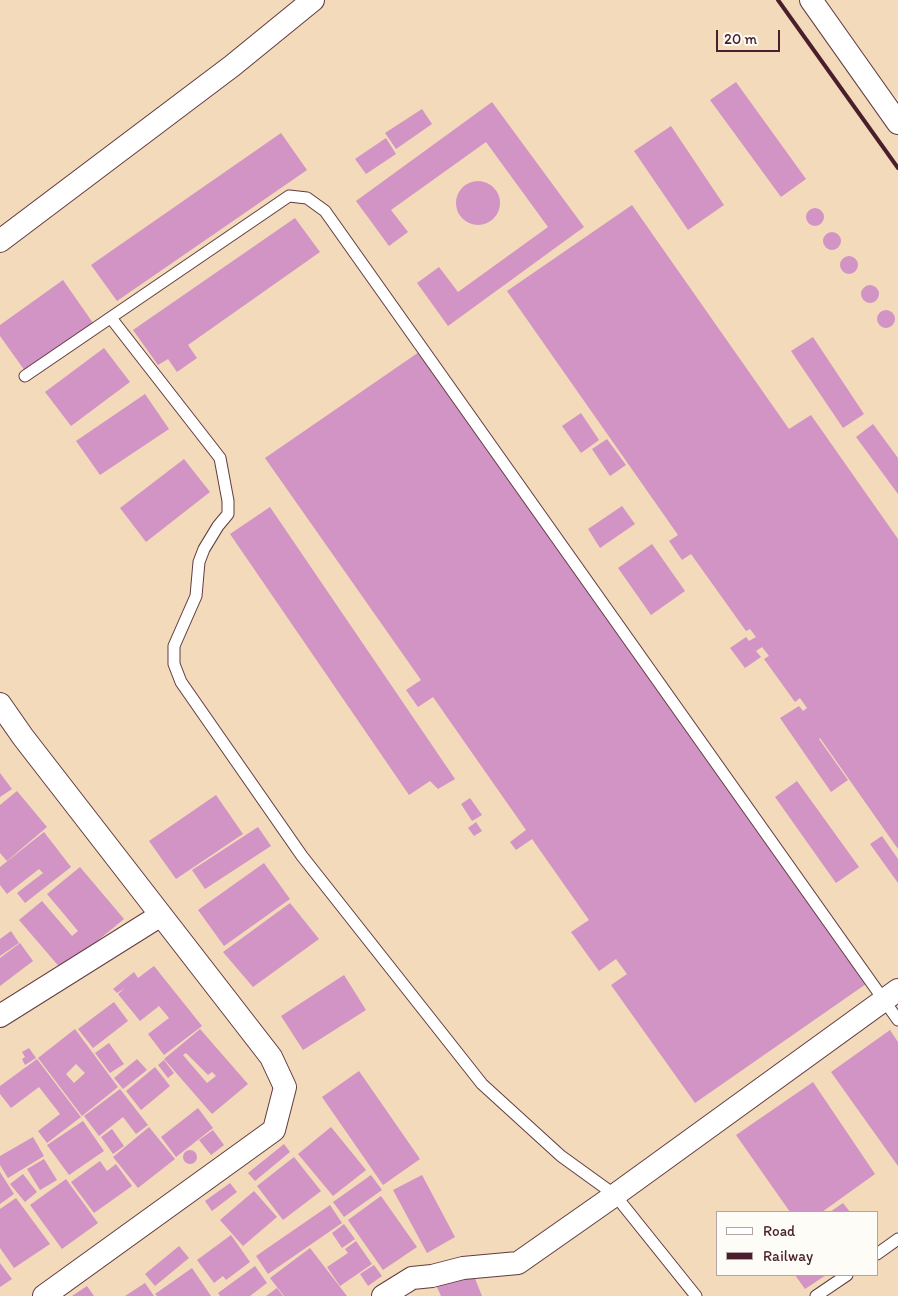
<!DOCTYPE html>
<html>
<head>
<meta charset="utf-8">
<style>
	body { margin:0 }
	#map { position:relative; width:898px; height:1296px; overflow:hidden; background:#f2daba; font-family:Itim,sans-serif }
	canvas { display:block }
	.legend { position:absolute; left:716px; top:1211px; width:162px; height:65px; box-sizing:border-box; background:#fdfcf7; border:1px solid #b5a4a5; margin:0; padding:6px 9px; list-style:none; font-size:15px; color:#4a1f2b }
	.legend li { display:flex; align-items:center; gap:10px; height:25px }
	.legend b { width:25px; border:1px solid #b5a4a5 }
	.scale { position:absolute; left:716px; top:30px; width:64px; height:22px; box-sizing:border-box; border:2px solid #4a1f2b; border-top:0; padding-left:6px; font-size:15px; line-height:18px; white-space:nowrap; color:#4a1f2b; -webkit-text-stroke:4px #fdfcf7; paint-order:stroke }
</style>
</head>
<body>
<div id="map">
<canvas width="898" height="1296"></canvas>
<ul class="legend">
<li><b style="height:6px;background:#fff"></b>Road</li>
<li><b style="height:6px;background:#4a1f2b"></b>Railway</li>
</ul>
<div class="scale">20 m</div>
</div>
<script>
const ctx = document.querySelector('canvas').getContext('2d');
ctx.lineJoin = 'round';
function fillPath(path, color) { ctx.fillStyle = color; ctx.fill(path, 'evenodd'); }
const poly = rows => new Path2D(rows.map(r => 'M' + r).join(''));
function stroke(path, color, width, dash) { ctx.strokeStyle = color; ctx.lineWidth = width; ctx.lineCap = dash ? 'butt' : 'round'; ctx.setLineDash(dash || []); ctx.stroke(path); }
fillPath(poly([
	[736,82,806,179,781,197,710,100],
	[492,102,584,227,448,326,417,283,439,267,458,292,548,227,486,142,391,210,408,232,389,246,356,201],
	[422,109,432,124,396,149,385,133],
	[671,126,724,205,688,230,634,151],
	[281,133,307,170,117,301,91,265],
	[386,138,396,154,366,174,355,159],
	'456 203a22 22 0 1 1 44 0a22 22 0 1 1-44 0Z',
	[632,205,789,429,811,415,898,539,898,849,820,738,819,739,848,780,831,792,780,718,799,706,803,711,807,708,800,698,795,702,764,659,769,656,762,647,756,651,761,657,745,668,730,648,746,637,749,641,756,637,750,629,746,631,691,554,682,560,669,541,678,535,507,291],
	'806 217a9 9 0 1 1 18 0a9 9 0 1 1-18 0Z',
	[295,218,320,252,188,345,197,358,177,372,168,359,158,365,133,330],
	'823 241a9 9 0 1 1 18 0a9 9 0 1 1-18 0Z',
	'840 265a9 9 0 1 1 18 0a9 9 0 1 1-18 0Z',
	[63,280,93,323,25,371,0,336,0,325],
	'861 294a9 9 0 1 1 18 0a9 9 0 1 1-18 0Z',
	'877 319a9 9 0 1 1 18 0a9 9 0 1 1-18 0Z',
	[813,337,864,414,843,428,791,351],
	[104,348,130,382,71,426,45,392],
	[422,350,866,984,695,1103,611,985,627,974,616,959,599,971,571,932,589,920,532,839,516,850,510,842,526,830,433,697,418,707,406,690,421,680,265,458],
	[145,394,169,429,100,475,76,441],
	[581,413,599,440,581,453,562,426],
	[873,424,898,458,898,494,856,437],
	[607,439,626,465,610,476,592,449],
	[184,459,210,492,146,542,120,508],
	[622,506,635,524,600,548,588,529],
	[270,507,455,779,438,789,430,781,409,795,230,534],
	[652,544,685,591,651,615,618,568],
	[0,773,12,789,0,797],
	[797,781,859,867,836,883,775,797],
	[17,791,47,827,7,861,0,853,0,805],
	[216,795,243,834,176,879,149,841],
	[470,798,482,815,472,821,461,804],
	[476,822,482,831,474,836,468,828],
	[258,827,271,846,205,889,192,870],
	[44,832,71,867,25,903,17,893,43,873,39,869,7,894,0,885,0,867],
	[882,836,898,859,898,883,870,844],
	[264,863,290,899,224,946,198,910],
	[80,867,124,919,62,970,19,920,42,901,72,936,78,931,47,894],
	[290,903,319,939,253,987,223,952],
	[11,931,19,943,0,956,0,939],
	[20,943,33,961,0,986,0,958],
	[154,966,202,1026,164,1055,148,1034,169,1018,159,1006,140,1021,118,994,125,988,117,993,113,989,134,972,138,978],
	[344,975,366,1010,303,1050,281,1016],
	[114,1002,128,1021,93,1048,78,1029],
	[75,1029,118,1087,82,1116,38,1058],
	[76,1064,85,1073,74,1083,66,1074],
	[200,1029,248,1084,212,1114,164,1059],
	[186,1053,208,1075,212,1072,216,1076,207,1083,183,1055],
	[890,1030,898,1042,898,1166,831,1072],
	[109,1043,124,1064,110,1073,95,1053],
	[29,1048,36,1058,25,1065,22,1059,25,1057,22,1052],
	[37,1059,81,1117,47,1143,38,1131,60,1114,39,1087,11,1108,0,1094,0,1086],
	[137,1059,147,1070,123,1089,114,1078],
	[164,1060,174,1073,168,1078,158,1065],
	[155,1067,170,1086,141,1110,126,1091],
	[359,1071,420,1159,383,1185,322,1097],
	[813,1082,875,1174,822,1212,790,1212,736,1135],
	[120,1089,148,1125,136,1134,123,1117,99,1136,84,1116],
	[198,1108,213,1128,176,1157,161,1137],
	[83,1121,104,1151,69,1175,47,1145],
	[149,1127,175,1159,138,1188,113,1157],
	[331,1127,366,1170,333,1196,298,1154],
	[112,1129,124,1146,113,1154,101,1137],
	[213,1130,224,1145,211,1155,199,1140],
	[33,1137,44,1156,8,1178,0,1165,0,1156],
	[284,1144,290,1152,255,1181,248,1173],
	'183 1157a7 7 0 1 1 14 0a7 7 0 1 1-14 0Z',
	[294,1157,321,1191,283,1220,257,1186],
	[44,1159,57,1180,40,1190,27,1169],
	[100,1161,107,1171,116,1164,132,1186,94,1213,71,1182],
	[0,1172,14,1194,0,1204],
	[23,1174,37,1192,25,1202,10,1184],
	[371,1175,382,1190,344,1217,333,1202],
	[422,1175,455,1237,427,1253,393,1190],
	[66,1179,98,1223,62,1249,30,1205],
	[230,1183,237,1192,212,1211,205,1201],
	[254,1191,277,1217,243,1246,220,1220],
	[381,1196,417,1247,383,1270,348,1220],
	[16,1198,50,1244,14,1268,0,1248,0,1209],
	[843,1203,850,1212,830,1212],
	[330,1205,342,1223,268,1274,256,1256],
	[344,1224,355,1239,342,1248,332,1233],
	[231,1235,250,1262,226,1280,223,1276,214,1283,197,1260],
	[356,1241,372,1264,340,1286,327,1267,348,1253,345,1249],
	[179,1246,189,1258,155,1286,145,1274],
	[310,1248,347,1296,284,1296,270,1278],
	[0,1263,12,1279,0,1287],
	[374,1265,382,1276,368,1286,360,1274],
	[255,1266,267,1283,250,1296,220,1296,218,1293],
	[192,1268,211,1296,157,1296,155,1294],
	[472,1271,482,1296,441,1296,436,1285],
	[795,1275,826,1275,805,1289],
	[145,1283,154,1296,125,1296],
	[87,1286,94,1296,72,1296],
	[277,1288,283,1296,266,1296]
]), '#d194c5');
const lane = poly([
	[111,318,220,458,228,501,228,514,218,526,204,549,199,562,196,596,174,646,174,664,181,682,302,856,482,1084,561,1156,615,1195,696,1296],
	[25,376,289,196,307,198,325,211,898,1020],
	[877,1254,898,1239],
	[816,1296,847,1275]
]);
const street = poly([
	[811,0,898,123],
	[0,241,232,66,313,0],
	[0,704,23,737,271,1057,285,1087,274,1130,44,1296],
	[0,1016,161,915],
	[383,1296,412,1278,432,1276,463,1268,518,1263,615,1195,898,990]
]);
stroke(lane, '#633b40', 13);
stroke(street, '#633b40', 24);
stroke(lane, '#fff', 11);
stroke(street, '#fff', 22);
stroke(poly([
	[778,0,898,168]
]), '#4a1f2b', 4);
</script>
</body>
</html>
